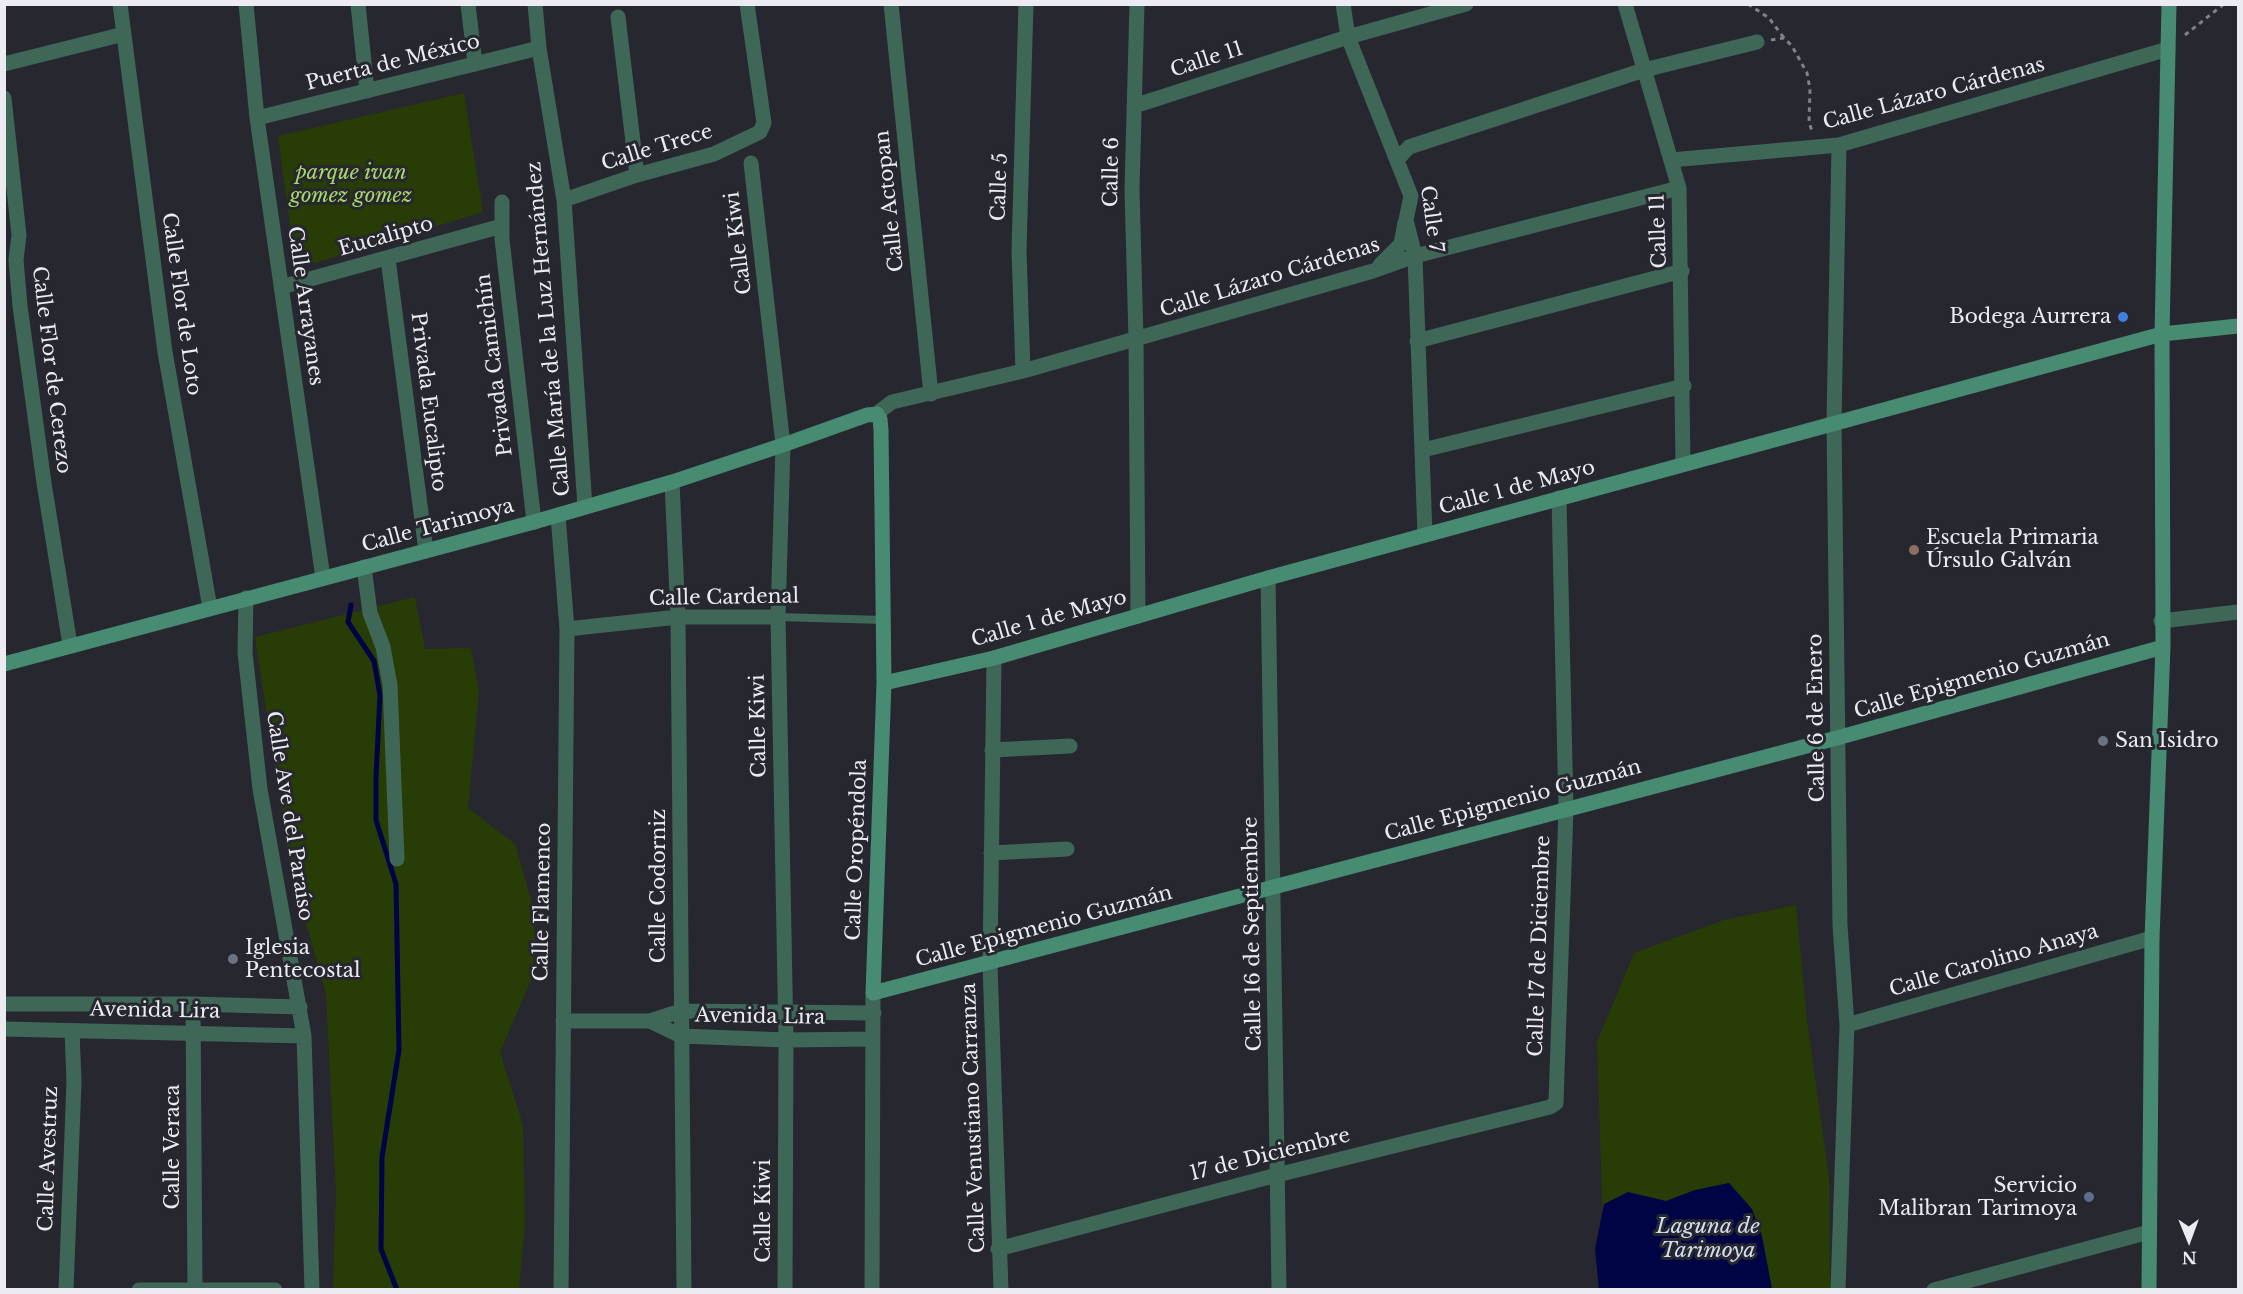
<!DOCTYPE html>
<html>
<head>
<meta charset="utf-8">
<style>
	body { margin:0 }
	#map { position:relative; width:2243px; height:1294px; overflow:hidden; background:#272730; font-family:"Libre Baskerville",serif }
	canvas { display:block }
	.frame { position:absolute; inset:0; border:6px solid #ebebf1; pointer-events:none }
	.north { position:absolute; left:2159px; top:1210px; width:60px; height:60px; -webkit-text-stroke:4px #272730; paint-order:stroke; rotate:179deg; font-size:16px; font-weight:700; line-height:24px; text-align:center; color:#ebebf1 }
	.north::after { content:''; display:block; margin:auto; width:21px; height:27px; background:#ebebf1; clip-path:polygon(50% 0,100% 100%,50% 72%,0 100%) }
</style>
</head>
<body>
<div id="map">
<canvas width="2243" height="1294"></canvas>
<div class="frame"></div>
<div class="north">N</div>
</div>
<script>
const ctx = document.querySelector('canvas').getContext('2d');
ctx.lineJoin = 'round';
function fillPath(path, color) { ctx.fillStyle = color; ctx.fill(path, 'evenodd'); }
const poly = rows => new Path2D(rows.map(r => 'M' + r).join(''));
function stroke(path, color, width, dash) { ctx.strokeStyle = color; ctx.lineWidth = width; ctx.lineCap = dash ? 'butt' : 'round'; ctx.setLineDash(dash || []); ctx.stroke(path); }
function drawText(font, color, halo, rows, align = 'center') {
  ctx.font = font + ' "Libre Baskerville",serif'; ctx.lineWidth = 6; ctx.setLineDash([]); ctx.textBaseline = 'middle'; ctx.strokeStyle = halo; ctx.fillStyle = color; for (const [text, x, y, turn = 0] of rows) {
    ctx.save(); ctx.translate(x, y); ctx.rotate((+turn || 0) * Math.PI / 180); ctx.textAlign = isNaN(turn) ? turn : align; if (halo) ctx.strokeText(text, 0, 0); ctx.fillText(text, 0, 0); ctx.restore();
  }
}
fillPath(poly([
	[464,93,483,212,296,269,278,136],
	[415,597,425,649,471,648,479,691,468,808,515,844,535,914,533,975,500,1052,523,1125,525,1224,519,1289,333,1289,336,1193,326,994,290,866,255,637],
	[1796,905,1807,1020,1829,1178,1830,1289,1605,1289,1597,1042,1634,953,1724,920]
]), '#283c05');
fillPath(poly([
	[1729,1183,1752,1209,1762,1236,1772,1289,1599,1289,1595,1249,1604,1204,1628,1192,1666,1201,1695,1190]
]), '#000344');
stroke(poly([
	[351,605,348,622,374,661,380,695,376,777,376,820,396,884,399,1050,382,1157,381,1249,397,1290]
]), '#000344', 5);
stroke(poly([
	[1748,4,1769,18,1784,38],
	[2185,35,2224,4],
	[1771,40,1784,38,1792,46,1807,73,1810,89,1809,122,1812,131]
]), '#818189', 3, [4.5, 4.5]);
stroke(poly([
	[778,617,883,620]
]), '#3f6758', 8);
stroke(poly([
	[120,4,165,352,210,608],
	[246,4,257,118,323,578],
	[358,4,367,91],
	[468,4,475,64],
	[535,4,539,48,564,200,585,507],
	[891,4,931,394],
	[1137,4,1132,189,1136,340,1138,616],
	[1343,4,1348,37,1411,196,1406,220,1415,256,1425,535],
	[1625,4,1679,188,1683,464],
	[618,17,637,175],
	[4,64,124,34],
	[4,98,19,235,16,260,20,306,44,483,70,645],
	[1134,106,1348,37,1466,4],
	[257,118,539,48],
	[1397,160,1409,147,1644,70,1757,42],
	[1671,160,1839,145,2168,49],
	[751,163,783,445,778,617,786,1040,785,1290],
	[564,200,637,175,714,154,760,132,764,123,747,4],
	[502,202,502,239,534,522],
	[388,259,426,551],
	[1380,265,1401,244,1405,223],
	[281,287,502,226],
	[1417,341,1682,271],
	[1023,371,1019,250,1026,4],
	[879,416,880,411,892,402,1023,371,1373,271,1415,256,1679,188],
	[1423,450,1684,386],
	[672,482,678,617,684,1290],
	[558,515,567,629,561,1290],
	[364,567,370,613,383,647,390,685,397,859],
	[1268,578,1279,1290],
	[246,598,245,653,260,789,304,1036,312,1290],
	[2161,621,2238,612],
	[567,629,678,617,778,617],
	[994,658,990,964,1001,1290],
	[992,750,1070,746],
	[991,853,1067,849],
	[4,1004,193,1004,300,1007],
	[193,1004,195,1290],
	[563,1021,650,1021,681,1011,874,1013],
	[650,1021,681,1036,786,1040,873,1039],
	[1847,1025,2152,938],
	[4,1029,304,1036],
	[998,1249,1277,1175,1550,1107,1556,1103,1566,809,1559,498],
	[66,1290,74,1082,72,1031],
	[139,1290,275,1290],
	[872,1290,873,993],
	[1838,1290,1847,1025,1840,925,1834,423,1839,145],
	[1934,1290,2149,1232]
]), '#3f6758', 15);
stroke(poly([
	[4,664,534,522,672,482,783,445,867,415,877,414,880,419,881,430,884,683,873,993,1837,738,2163,647],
	[884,683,994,658,1268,578,2162,334,2238,326],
	[2149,1290,2152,938,2163,647,2162,334,2169,4]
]), '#478b72', 15);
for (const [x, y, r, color] of [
	[2123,317,6,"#3f7fe0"],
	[1914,550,6,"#8d6e63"],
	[2103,741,6,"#6b7280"],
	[233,959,6,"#6b7280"],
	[2089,1197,6,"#5c6f8a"]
]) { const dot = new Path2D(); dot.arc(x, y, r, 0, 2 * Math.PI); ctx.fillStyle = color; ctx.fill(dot); stroke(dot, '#272730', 2); }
drawText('20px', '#ebebf1', '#272730', [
	["Calle 11",1207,60,-18],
	["Puerta de México",393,63,-14],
	["Calle Lázaro Cárdenas",1934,94,-15],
	["Calle Trece",657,148,-17],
	["Calle 6",1112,172,-89],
	["Calle 5",1000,187,-88],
	["Calle Actopan",890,201,-96],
	["Calle 7",1431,219,82],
	["Calle 11",1659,231,-92],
	["Eucalipto",386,237,-16],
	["Calle Kiwi",739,243,-97],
	["Calle Lázaro Cárdenas",1270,278,-17],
	["Calle Flor de Loto",181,304,82],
	["Calle Arrayanes",305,306,82],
	["Calle María de la Luz Hernández",549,329,-95],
	["Privada Camichín",495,365,-97],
	["Calle Flor de Cerezo",51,370,83],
	["Privada Eucalipto",428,402,83],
	["Calle 1 de Mayo",1517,488,-15],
	["Calle Tarimoya",438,526,-15],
	["Calle Cardenal",724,598,-1],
	["Calle 1 de Mayo",1049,619,-16],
	["Calle Epigmenio Guzmán",1982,676,-16],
	["Calle 6 de Enero",1817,718,-91],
	["Calle Kiwi",759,726,-91],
	["Calle Epigmenio Guzmán",1513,801,-15],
	["Calle Ave del Paraíso",289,816,81],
	["Calle Oropéndola",857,850,-88],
	["Calle Codorniz",659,886,-90],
	["Calle Flamenco",543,902,-89],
	["Calle Epigmenio Guzmán",1044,927,-15],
	["Calle 16 de Septiembre",1253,934,-91],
	["Calle 17 de Diciembre",1540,946,-88],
	["Calle Carolino Anaya",1994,961,-16],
	["Avenida Lira",155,1011,1],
	["Avenida Lira",760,1017,1],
	["Calle Venustiano Carranza",974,1118,-92],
	["Calle Veraca",173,1147,-90],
	["17 de Diciembre",1270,1155,-14],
	["Calle Avestruz",49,1159,-88],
	["Calle Kiwi",764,1211,-90]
]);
drawText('italic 20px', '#a8d769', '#272730', [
	["parque ivan",351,173],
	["gomez gomez",351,196]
]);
drawText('20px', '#ebebf1', '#272730', [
	["Bodega Aurrera",2111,317,"right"],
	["Escuela Primaria",1926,538],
	["Úrsulo Galván",1926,561],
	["San Isidro",2115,741],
	["Iglesia",245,948],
	["Pentecostal",245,971],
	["Servicio",2077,1186,"right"],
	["Malibran Tarimoya",2077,1209,"right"]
], 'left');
drawText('italic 21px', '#d2ddf0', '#272730', [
	["Laguna de",1708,1227],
	["Tarimoya",1708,1251]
]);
</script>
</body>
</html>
